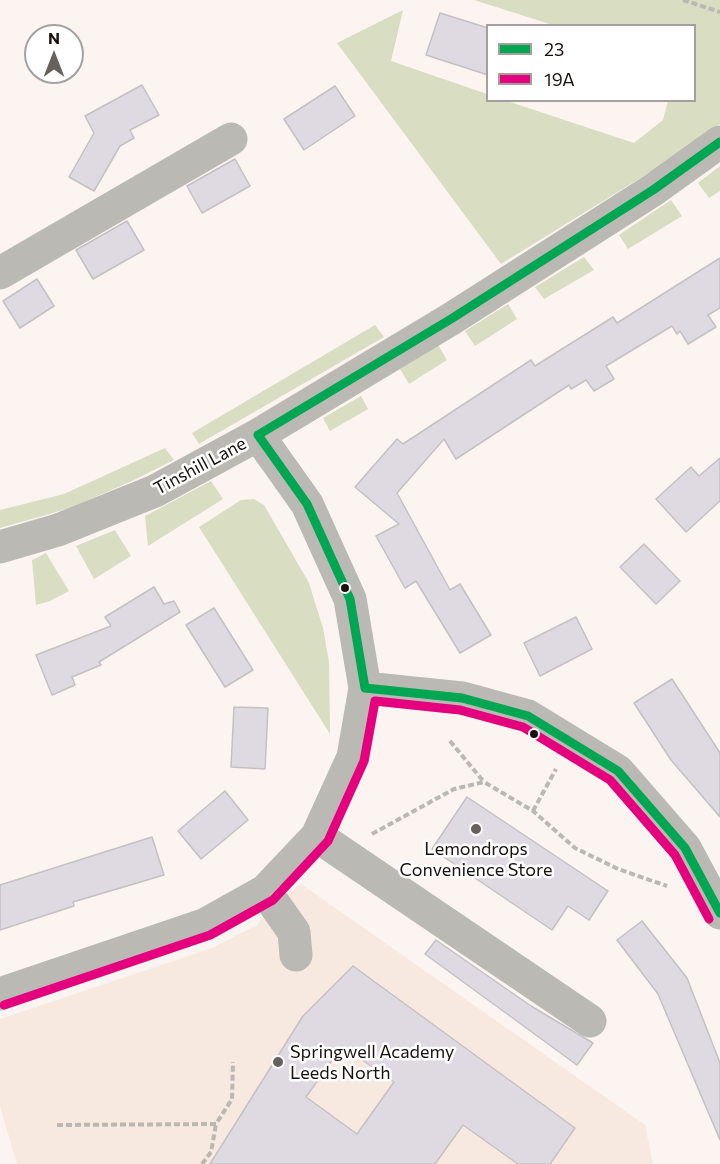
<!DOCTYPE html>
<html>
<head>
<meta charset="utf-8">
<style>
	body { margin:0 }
	#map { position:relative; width:720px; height:1164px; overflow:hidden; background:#fbf4f0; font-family:Commissioner,sans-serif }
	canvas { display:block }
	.legend { position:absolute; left:486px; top:24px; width:210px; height:78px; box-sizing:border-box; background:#fff; border:2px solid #a3a09f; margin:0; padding:8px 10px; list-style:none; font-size:18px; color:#18120e }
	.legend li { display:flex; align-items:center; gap:12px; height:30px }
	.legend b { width:30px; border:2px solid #a3a09f }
	.north { position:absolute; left:24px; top:24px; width:60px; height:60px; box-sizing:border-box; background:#fff; border:2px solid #a3a09f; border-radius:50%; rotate:0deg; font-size:16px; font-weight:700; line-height:24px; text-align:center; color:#18120e }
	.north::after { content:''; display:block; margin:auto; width:21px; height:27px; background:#67615d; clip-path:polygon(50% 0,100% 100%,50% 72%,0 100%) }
</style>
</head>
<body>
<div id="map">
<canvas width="720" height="1164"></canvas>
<ul class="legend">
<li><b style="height:8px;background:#00a651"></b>23</li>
<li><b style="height:8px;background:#e5007d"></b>19A</li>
</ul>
<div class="north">N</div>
</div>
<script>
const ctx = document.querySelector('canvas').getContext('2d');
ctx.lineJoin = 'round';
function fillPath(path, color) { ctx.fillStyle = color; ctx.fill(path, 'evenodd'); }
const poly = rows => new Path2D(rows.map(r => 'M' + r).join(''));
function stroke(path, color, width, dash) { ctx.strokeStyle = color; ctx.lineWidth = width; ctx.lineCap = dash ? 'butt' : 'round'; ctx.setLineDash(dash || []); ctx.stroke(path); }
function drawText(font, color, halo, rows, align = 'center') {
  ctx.font = font + ' Commissioner,sans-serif'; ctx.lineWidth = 5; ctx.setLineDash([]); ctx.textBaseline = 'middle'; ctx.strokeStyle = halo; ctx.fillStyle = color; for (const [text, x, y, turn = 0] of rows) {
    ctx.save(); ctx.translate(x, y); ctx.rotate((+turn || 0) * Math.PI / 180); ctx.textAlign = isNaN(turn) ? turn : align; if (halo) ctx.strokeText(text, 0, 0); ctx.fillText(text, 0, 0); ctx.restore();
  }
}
fillPath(poly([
	[301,884,645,1125,653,1164,17,1164,0,1106,0,1019,212,948,257,925,275,903]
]), '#f7e9df');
fillPath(poly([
	[474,0,720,0,720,124,676,156,501,264,337,43,403,10,391,61,487,94,488,100,507,101,634,143,663,120,668,101,694,100,694,26,553,25],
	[720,166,720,191,709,198,698,183],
	[671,200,682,216,628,249,619,235],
	[584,257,594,270,544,299,535,287],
	[508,304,517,319,475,346,465,331],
	[375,325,384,337,199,444,192,433],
	[438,345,447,360,409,384,400,369],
	[361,396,368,409,330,431,323,418],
	[165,448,174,460,134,480,70,508,0,528,0,510,64,494],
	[211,481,223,499,148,546,145,516],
	[254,499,264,505,309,583,323,628,329,662,330,734,199,527,241,500],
	[115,530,131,556,94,579,76,546],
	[46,553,69,591,50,601,36,605,32,560]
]), '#d9ddc1');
const building = poly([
	[440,13,488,28,488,75,426,55,440,13],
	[142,85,159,115,130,130,134,138,120,146,94,191,69,177,94,133,85,116,142,85],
	[335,86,355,116,304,150,284,119,335,86],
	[235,159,250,186,202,213,187,186,235,159],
	[127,221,144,250,93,279,76,250,127,221],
	[720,258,720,308,708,315,716,327,688,344,680,331,677,334,672,326,606,366,614,379,594,391,586,380,571,389,569,385,456,459,444,439,397,493,450,590,460,584,491,635,460,653,416,581,405,588,376,536,399,524,355,487,397,439,403,444,531,360,535,366,613,317,617,323,720,258],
	[37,279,54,306,20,328,3,301,37,279],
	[720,458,720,501,686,532,656,499,691,467,699,476,720,458],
	[644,544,680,581,656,604,620,567,644,544],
	[154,587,164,604,174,601,180,612,99,662,101,665,72,677,75,685,52,695,36,655,111,626,105,617,154,587],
	[214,608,253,670,225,687,186,625,214,608],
	[576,617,592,649,540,676,524,643,576,617],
	[672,679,720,753,720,817,671,760,634,703,672,679],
	[234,707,268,708,265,769,231,767,234,707],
	[225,791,248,820,201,859,178,831,225,791],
	[467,797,608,891,589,920,568,906,552,930,432,849,467,797],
	[152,837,164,875,73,902,74,906,0,930,0,885,152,837],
	[642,921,687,978,720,1063,720,1140,658,994,617,940,642,921],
	[436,940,531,1006,593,1043,577,1065,425,954,436,940],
	[353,966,575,1128,550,1164,518,1164,463,1125,435,1164,210,1164,303,1016,353,966],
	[342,1046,394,1082,357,1134,306,1097,342,1046]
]);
fillPath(building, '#dfdae1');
stroke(building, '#c5c1c2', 1.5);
stroke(poly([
	[683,0,720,12],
	[450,741,484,782],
	[533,811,556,769],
	[372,834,454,789,484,782,533,811,575,848,618,869,667,886],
	[57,1125,216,1124,232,1099,233,1062],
	[202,1164,211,1152,216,1124]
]), '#bbb8b4', 4, [6, 3]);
stroke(poly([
	[0,273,231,139],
	[0,547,58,530,155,491,258,435,451,319,653,190,720,142],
	[365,688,462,698,528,716,618,771,685,848,720,913],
	[317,836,590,1021],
	[265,891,294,932,296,955],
	[0,994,206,924,265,891,317,836,353,757,365,688,350,599,307,504,258,435]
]), '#bab9b3', 33);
stroke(poly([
	[258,435,451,319,653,190,720,142],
	[258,435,307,504,350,599,365,688],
	[365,688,462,698,528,716,618,771,685,848,720,913]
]), '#00a651', 9);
stroke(poly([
	[4,1005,210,935,273,900,328,841,364,761,375,701,460,710,523,727,610,780,675,855,709,919]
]), '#e5007d', 9);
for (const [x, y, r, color] of [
	[345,588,5,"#18120e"],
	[534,734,5,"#18120e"],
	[476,829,6,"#67615d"],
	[278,1062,6,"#67615d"]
]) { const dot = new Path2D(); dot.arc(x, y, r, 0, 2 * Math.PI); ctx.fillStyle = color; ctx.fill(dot); stroke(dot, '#fff', 2); }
drawText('18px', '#18120e', '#fff', [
	["Tinshill Lane",200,466,-28]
]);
drawText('18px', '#18120e', '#fff', [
	["Lemondrops",476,849],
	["Convenience Store",476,870],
	["Springwell Academy",290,1052,"left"],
	["Leeds North",290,1073,"left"]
]);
</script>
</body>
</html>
